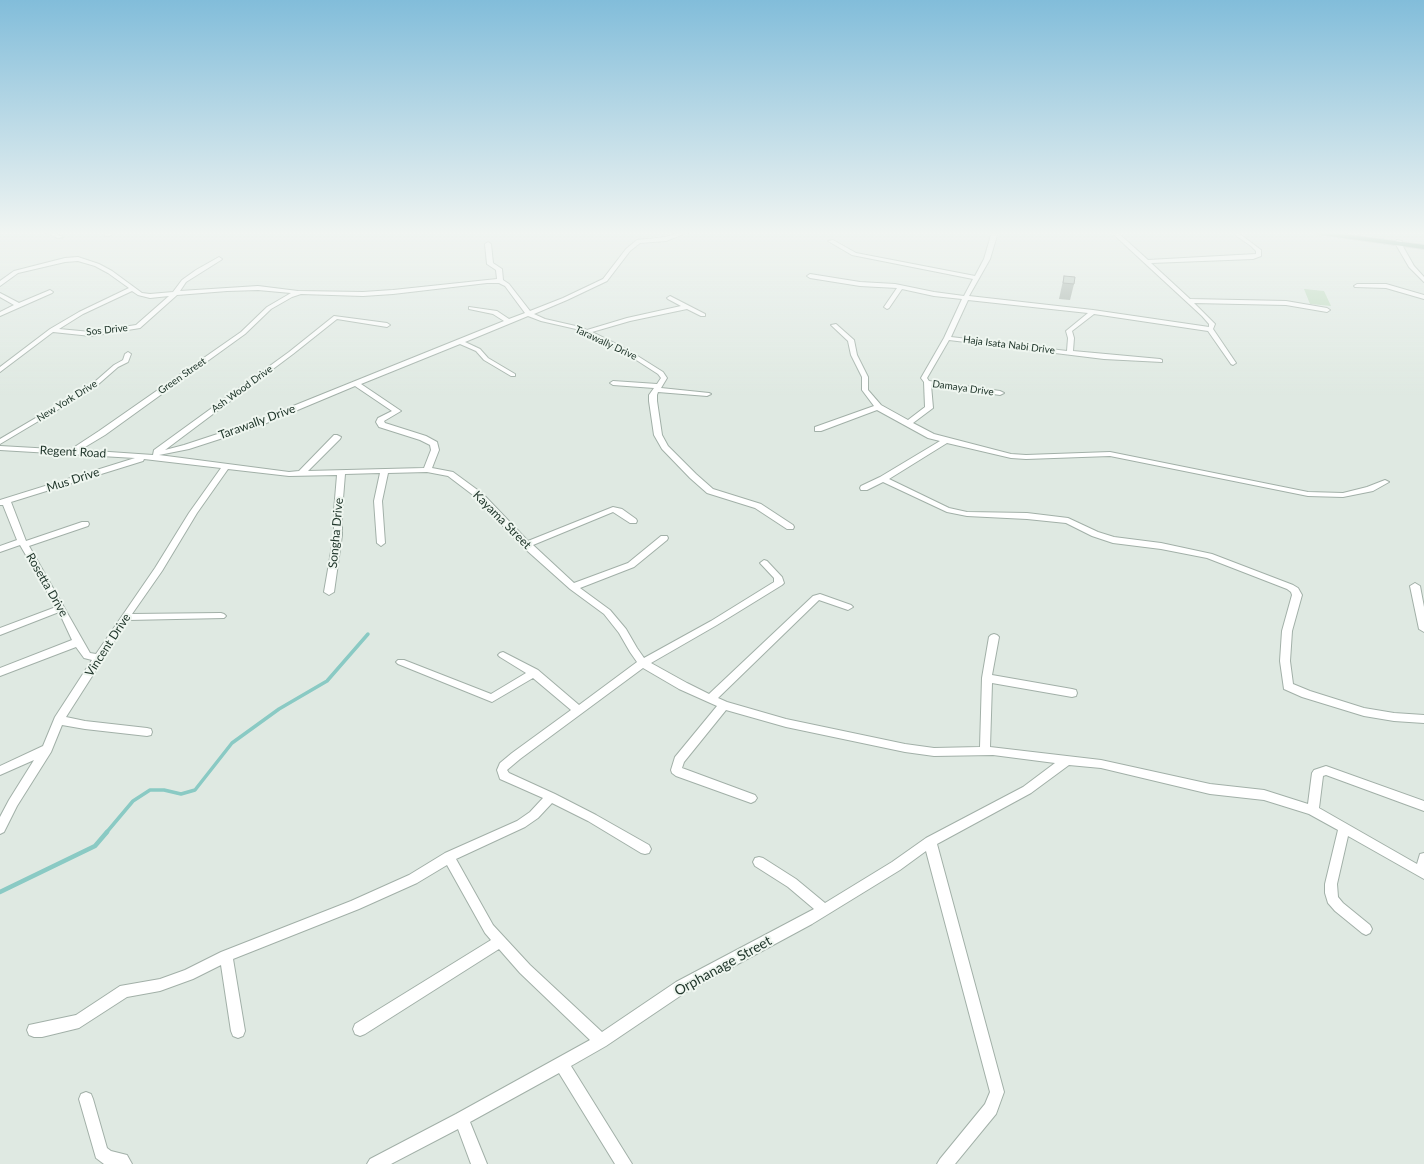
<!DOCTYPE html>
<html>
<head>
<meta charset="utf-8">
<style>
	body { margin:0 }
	canvas { display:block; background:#dfe9e2 }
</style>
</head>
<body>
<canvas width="1424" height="1164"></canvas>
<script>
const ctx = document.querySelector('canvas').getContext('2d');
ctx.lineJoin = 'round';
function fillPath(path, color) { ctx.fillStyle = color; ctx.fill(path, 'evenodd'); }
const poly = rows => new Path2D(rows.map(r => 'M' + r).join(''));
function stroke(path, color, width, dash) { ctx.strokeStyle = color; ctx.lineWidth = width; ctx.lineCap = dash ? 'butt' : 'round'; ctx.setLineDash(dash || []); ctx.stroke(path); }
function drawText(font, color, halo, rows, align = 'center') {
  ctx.font = font + ' Lato,sans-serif'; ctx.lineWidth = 4; ctx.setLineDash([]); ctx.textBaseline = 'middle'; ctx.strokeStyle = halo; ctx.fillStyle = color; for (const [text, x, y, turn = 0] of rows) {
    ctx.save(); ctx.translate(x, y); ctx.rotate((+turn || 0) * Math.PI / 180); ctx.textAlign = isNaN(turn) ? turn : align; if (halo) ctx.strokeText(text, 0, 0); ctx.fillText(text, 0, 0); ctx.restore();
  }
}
fillPath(poly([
	[1304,289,1324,291,1331,306,1310,304]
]), '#b9d8ba');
stroke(poly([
	[106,833,133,801,150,790,164,790,181,794,195,790,232,743,279,709,327,681,368,634]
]), '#8acac4', 3.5);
stroke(poly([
	[0,892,95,846,107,832]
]), '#8acac4', 4.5);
const minor = poly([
	[45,232,52,232,63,237,58,238,45,232],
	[110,232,117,232,109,236,105,236,105,234,110,232],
	[682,232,689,232,666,241,640,243,630,251,607,281,567,300,534,314,545,319,580,327,587,330,627,318,681,306,668,299,667,298,670,296,705,314,705,316,701,316,687,309,630,321,592,332,628,350,663,372,667,378,661,388,709,393,711,394,707,396,658,392,657,395,657,401,662,435,668,446,696,474,713,489,761,504,793,525,794,527,793,529,787,529,755,508,707,493,690,478,662,449,654,435,649,401,649,395,654,388,613,385,610,383,613,381,657,384,661,378,658,374,624,352,576,329,541,321,528,316,465,342,480,349,488,358,515,374,515,376,511,376,484,360,476,351,460,344,361,384,401,411,384,421,385,423,426,436,437,442,439,450,432,468,453,472,483,494,528,541,613,507,622,509,636,519,637,521,636,523,630,523,613,512,533,545,574,583,628,563,661,536,667,536,668,538,667,540,634,567,580,588,610,610,626,629,637,648,644,658,711,621,774,582,774,578,760,563,764,560,767,561,782,577,784,583,782,585,717,625,651,663,687,683,709,694,813,596,820,594,851,605,853,607,848,610,819,600,718,698,727,702,786,719,905,744,934,748,980,747,982,678,989,637,991,635,994,634,997,635,999,637,992,675,1072,689,1076,690,1077,693,1076,696,1072,697,992,683,990,747,1101,760,1210,784,1264,790,1308,804,1312,773,1314,770,1326,766,1424,801,1424,811,1326,775,1323,776,1319,808,1417,864,1420,854,1424,853,1424,879,1348,836,1337,884,1338,897,1343,903,1370,925,1372,929,1370,933,1366,935,1362,933,1335,911,1328,903,1325,893,1325,884,1338,830,1309,814,1264,800,1210,794,1101,768,1069,765,1031,793,937,844,1004,1092,996,1114,955,1164,937,1164,940,1159,985,1104,990,1092,926,851,900,870,812,924,686,992,606,1046,571,1066,632,1164,615,1164,559,1073,470,1122,487,1164,471,1164,458,1129,391,1164,367,1164,370,1159,456,1114,590,1040,520,973,499,949,365,1034,360,1036,355,1034,353,1029,355,1024,491,940,485,933,447,865,417,883,359,909,233,959,245,1031,243,1036,238,1038,233,1036,231,1031,221,965,193,979,160,991,127,997,79,1028,42,1037,34,1037,29,1035,27,1030,29,1025,76,1015,120,986,160,979,185,970,221,952,351,901,409,875,445,853,517,821,530,812,543,798,500,779,497,770,500,763,512,753,571,710,533,678,492,702,398,664,396,662,398,660,404,660,491,694,526,673,500,657,498,655,500,653,503,652,538,670,579,705,637,662,630,652,619,633,604,614,570,589,523,547,477,498,448,476,427,472,388,473,382,501,385,543,381,546,377,543,374,501,380,473,345,474,342,511,342,535,334,592,329,595,324,592,334,535,334,511,337,475,289,476,228,469,197,513,162,571,132,614,221,613,224,614,226,616,224,618,128,620,66,717,85,721,147,728,151,729,152,732,151,735,147,736,85,729,62,725,51,752,17,806,4,832,0,834,0,817,9,800,34,760,0,775,0,766,43,746,55,717,92,660,84,658,76,647,0,676,0,668,72,640,59,612,0,635,0,628,56,607,20,545,0,552,0,546,17,540,3,505,0,505,0,500,135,458,0,450,0,446,70,450,99,431,241,332,267,307,291,293,258,290,227,291,177,295,140,328,91,336,53,332,0,372,0,367,50,329,79,312,129,288,108,273,95,266,78,261,65,262,18,273,0,286,0,281,14,271,65,258,78,257,99,264,112,271,142,293,150,294,173,292,182,280,196,270,219,257,222,259,221,260,186,282,180,291,258,286,298,291,363,292,393,290,497,279,496,270,487,264,485,244,488,242,491,244,493,263,502,269,503,280,509,284,530,311,563,298,603,279,626,249,637,240,665,237,682,232],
	[487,283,499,283,505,286,525,313,509,319,497,311,469,307,469,309,493,314,504,321,251,423,184,445,165,450,293,354,337,319,387,327,390,325,387,323,334,316,289,352,154,450,153,455,80,450,105,435,245,334,271,309,292,297,301,294,363,296,393,294,487,283],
	[132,291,138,295,150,298,169,296,136,325,91,332,59,329,83,314,132,291],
	[355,386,392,411,378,418,376,422,379,427,420,440,430,445,431,450,424,468,308,471,340,439,341,437,337,435,334,435,299,471,289,472,159,455,189,449,257,427,355,386],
	[144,459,221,468,189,513,155,568,96,654,90,653,29,546,88,526,89,524,88,522,82,522,26,541,11,502,143,461,144,459],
	[643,668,679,689,717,706,675,757,671,770,672,773,676,776,751,803,755,801,757,798,755,795,682,768,684,762,726,710,786,727,905,752,934,756,993,755,1055,763,1023,787,926,838,892,862,825,903,796,879,763,858,759,857,755,858,753,862,755,866,788,887,814,909,676,982,602,1032,530,965,493,925,456,859,525,827,538,818,552,803,588,821,641,853,645,854,649,853,651,849,649,845,596,815,555,794,509,773,507,770,520,759,643,668],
	[992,232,998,232,990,259,969,296,1093,310,1209,327,1209,324,1202,316,1111,232,1117,232,1148,260,1256,254,1256,251,1251,246,1231,232,1237,232,1261,250,1261,256,1253,259,1151,263,1190,299,1286,301,1327,308,1330,310,1327,312,1286,305,1194,303,1215,324,1213,329,1236,363,1233,365,1231,364,1208,331,1094,314,1072,331,1074,338,1073,351,1160,359,1162,360,1162,362,1104,359,949,340,927,378,929,381,1000,391,1004,393,1000,395,931,385,933,408,913,423,934,434,1011,454,1026,455,1110,452,1308,492,1343,493,1367,487,1385,480,1389,482,1373,491,1343,497,1308,496,1110,456,1026,459,1011,458,947,443,889,479,949,508,967,512,1027,513,1068,518,1098,532,1114,537,1161,543,1212,554,1293,585,1298,588,1302,595,1292,631,1290,661,1293,684,1310,691,1364,708,1394,713,1424,715,1424,723,1394,721,1364,716,1302,697,1284,689,1280,661,1282,631,1292,595,1291,592,1287,589,1207,558,1161,549,1113,543,1092,536,1066,523,1027,519,967,516,947,512,883,482,867,490,861,490,860,488,861,486,880,477,940,441,928,438,877,410,821,431,815,431,815,427,874,406,862,390,862,377,851,355,848,341,831,325,836,324,854,340,857,355,868,377,868,390,881,405,908,420,925,407,924,382,921,378,944,338,962,299,934,296,902,289,889,308,887,309,884,307,897,288,860,286,810,278,807,276,810,274,860,282,895,284,934,292,964,296,973,279,852,255,828,241,833,240,856,253,975,276,984,259,992,232],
	[968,300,1088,313,1066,331,1068,338,1067,351,951,337,968,300],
	[1397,240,1402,241,1401,243,1414,266,1424,277,1424,282,1409,267,1395,243,1397,240],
	[1357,284,1386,284,1424,295,1424,299,1386,288,1355,287,1354,286,1357,284],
	[50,290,53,292,52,293,0,316,0,312,14,305,0,297,0,293,19,303,50,290],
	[128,352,131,354,128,362,118,367,94,388,0,444,0,439,90,386,114,365,123,360,125,354,128,352],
	[1415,583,1420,586,1424,607,1424,632,1419,629,1410,586,1415,583],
	[86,1092,91,1094,93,1099,107,1148,111,1151,127,1155,132,1164,104,1164,96,1158,79,1099,81,1094,86,1092]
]);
const primary = poly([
	[1311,232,1328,232,1424,245,1424,249,1315,234,1311,232]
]);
stroke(minor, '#a2b0a8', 2);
stroke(primary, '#bcc3c0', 2);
fillPath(minor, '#fff');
fillPath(primary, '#679b81');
fillPath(poly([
	[1064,276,1074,284,1070,300,1059,299]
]), '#9ba8a0');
const building = poly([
	[1064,276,1075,277,1074,284,1063,283,1064,276]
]);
fillPath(building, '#b4c3ba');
stroke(building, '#7e8882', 1);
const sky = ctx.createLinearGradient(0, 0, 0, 395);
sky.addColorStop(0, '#82bdda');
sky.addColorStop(0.59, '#f1f5f2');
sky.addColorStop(1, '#f1f5f200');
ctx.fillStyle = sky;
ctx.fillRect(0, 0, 1424, 395);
drawText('10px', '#21372c', '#eff6f0', [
	["Sos Drive",107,330,-6],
	["Tarawally Drive",606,343,25],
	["Haja Isata Nabi Drive",1009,345,7],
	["Green Street",182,376,-35],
	["Damaya Drive",963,388,8],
	["Ash Wood Drive",242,389,-36],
	["New York Drive",67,401,-32]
]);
drawText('12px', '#21372c', '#eff6f0', [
	["Tarawally Drive",257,422,-20],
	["Regent Road",73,452,3],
	["Mus Drive",73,480,-18],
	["Kayama Street",502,520,45],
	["Songha Drive",336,533,-85],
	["Rosetta Drive",47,585,60],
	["Vincent Drive",108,645,-57]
]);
drawText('14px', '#21372c', '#eff6f0', [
	["Orphanage Street",723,966,-29]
]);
</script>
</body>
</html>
